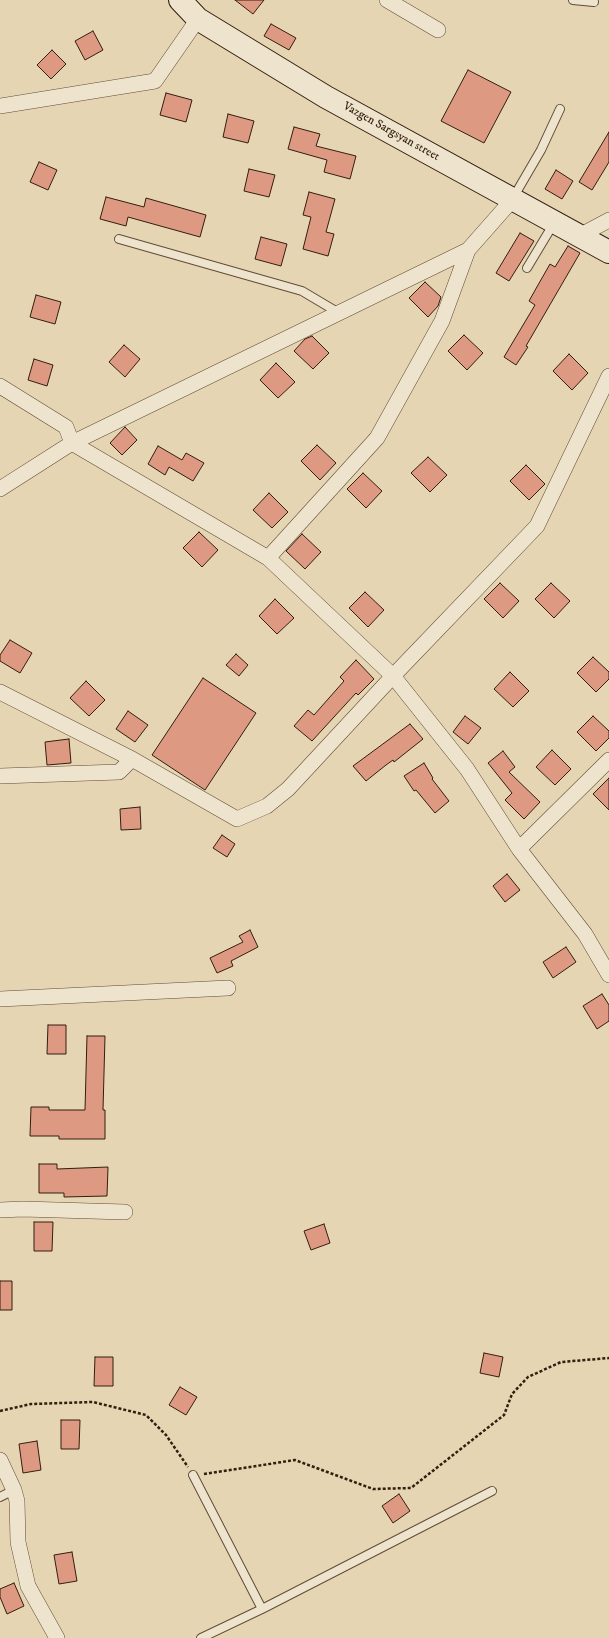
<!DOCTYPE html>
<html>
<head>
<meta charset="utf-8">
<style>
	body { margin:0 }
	canvas { display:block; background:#e5d5b2 }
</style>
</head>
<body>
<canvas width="609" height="1638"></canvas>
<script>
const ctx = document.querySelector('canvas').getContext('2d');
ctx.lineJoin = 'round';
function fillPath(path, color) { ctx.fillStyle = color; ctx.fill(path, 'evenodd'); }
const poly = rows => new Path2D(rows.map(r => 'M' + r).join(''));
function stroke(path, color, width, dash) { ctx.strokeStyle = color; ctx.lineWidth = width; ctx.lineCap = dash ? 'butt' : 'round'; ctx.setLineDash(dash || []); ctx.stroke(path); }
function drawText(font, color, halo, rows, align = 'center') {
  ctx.font = font + ' "IM FELL DW Pica",serif'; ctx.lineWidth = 3; ctx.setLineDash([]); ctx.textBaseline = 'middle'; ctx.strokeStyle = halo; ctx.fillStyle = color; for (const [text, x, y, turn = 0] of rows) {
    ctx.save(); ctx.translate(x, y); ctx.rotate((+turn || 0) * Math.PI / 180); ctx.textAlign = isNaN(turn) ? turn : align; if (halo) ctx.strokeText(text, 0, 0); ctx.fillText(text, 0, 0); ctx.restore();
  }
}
const building = poly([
	[235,0,264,0,253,14,235,0],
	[271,24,296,38,289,50,264,36,271,24],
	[93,31,103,50,85,60,75,41,93,31],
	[52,50,66,64,51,79,37,65,52,50],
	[468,70,511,92,484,143,441,121,468,70],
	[166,93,192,100,186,122,160,115,166,93],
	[228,114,254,121,248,143,223,137,228,114],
	[294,127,320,134,316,146,356,156,350,179,324,172,327,160,288,149,294,127],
	[609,132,609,162,592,190,579,182,609,132],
	[39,162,57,170,48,190,30,182,39,162],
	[249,169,275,175,269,197,244,191,249,169],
	[556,170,573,181,562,199,545,189,556,170],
	[309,192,335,199,326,232,334,234,328,256,303,249,311,217,303,215,309,192],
	[106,197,144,207,146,198,206,215,200,237,128,217,126,226,100,219,106,197],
	[520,233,534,241,509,281,496,273,520,233],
	[261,237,287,244,281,266,255,259,261,237],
	[568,246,580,253,526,346,528,347,516,365,504,357,535,305,529,301,538,285,550,264,555,267,568,246],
	[425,282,441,297,438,306,428,317,409,298,425,282],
	[36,295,61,302,55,324,30,317,36,295],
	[464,335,483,353,467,370,448,351,464,335],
	[312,336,329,353,313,369,294,351,305,339,312,336],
	[124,345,140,359,125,377,109,362,124,345],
	[569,354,588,373,572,390,553,371,569,354],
	[34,359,53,365,47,386,28,380,34,359],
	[276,363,295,382,278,398,260,380,276,363],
	[125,427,137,440,122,455,110,443,125,427],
	[317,445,336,463,320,480,301,461,317,445],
	[158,446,182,460,186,453,204,463,193,481,169,467,165,475,148,464,158,446],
	[428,457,447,475,430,492,411,473,428,457],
	[526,465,545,484,529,500,510,481,526,465],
	[363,473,382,491,366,508,347,489,363,473],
	[269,493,288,512,272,528,253,510,269,493],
	[199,532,218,550,202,567,183,548,199,532],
	[302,534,321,552,305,569,286,551,302,534],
	[500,583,519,601,503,618,484,599,500,583],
	[551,583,570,601,554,618,535,599,551,583],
	[365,592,384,610,368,627,349,608,365,592],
	[275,599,294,618,277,634,259,616,275,599],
	[10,640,32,653,20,673,0,661,0,655,10,640],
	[236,654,248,665,239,676,226,665,236,654],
	[593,657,609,672,609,679,596,692,577,673,593,657],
	[356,660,374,679,358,695,356,693,312,741,294,726,308,710,314,715,344,681,340,677,356,660],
	[510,672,529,691,513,707,494,689,510,672],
	[203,678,256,713,205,790,152,755,203,678],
	[86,681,105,700,89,716,70,698,86,681],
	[128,711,148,725,135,742,116,729,128,711],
	[465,716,481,728,468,744,453,732,465,716],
	[593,716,609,731,609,738,596,751,577,732,593,716],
	[410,724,423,739,394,762,393,760,386,765,366,781,353,766,410,724],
	[69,739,71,763,47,765,45,742,69,739],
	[552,750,571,769,555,785,536,767,552,750],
	[503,751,515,767,509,772,540,802,524,819,505,800,512,793,488,763,503,751],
	[424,763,433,778,432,779,449,801,435,813,416,790,414,791,404,776,424,763],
	[609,778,609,810,593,794,609,778],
	[140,807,141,829,121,830,120,809,140,807],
	[222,835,235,844,227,857,213,848,222,835],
	[507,874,520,890,505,902,493,886,507,874],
	[250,930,258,947,231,961,233,966,217,973,210,958,243,942,239,936,250,930],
	[566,947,576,962,553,978,543,962,566,947],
	[602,994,609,1005,609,1021,597,1029,583,1006,602,994],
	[48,1025,66,1025,66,1054,47,1054,48,1025],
	[87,1036,105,1036,103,1110,105,1110,105,1139,59,1139,59,1136,30,1136,31,1107,49,1107,49,1110,85,1110,87,1036],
	[39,1164,57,1164,57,1169,108,1167,107,1196,64,1197,64,1193,39,1193,39,1164],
	[34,1222,53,1222,52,1251,34,1251,34,1222],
	[324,1224,330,1243,311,1250,304,1231,324,1224],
	[0,1281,12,1281,12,1310,0,1310,0,1281],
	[484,1353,503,1357,499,1377,480,1373,484,1353],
	[95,1357,113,1357,113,1386,94,1386,95,1357],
	[180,1387,197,1397,186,1415,169,1405,180,1387],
	[61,1420,80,1420,79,1449,61,1449,61,1420],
	[37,1441,41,1470,23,1473,19,1444,37,1441],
	[399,1494,410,1511,393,1523,382,1506,399,1494],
	[72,1552,77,1581,59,1584,54,1555,72,1552],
	[14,1583,24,1606,7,1614,0,1597,0,1589,14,1583]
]);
fillPath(building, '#de9982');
stroke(building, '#331e0f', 1);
const lane = poly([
	[573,0,594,2],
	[513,198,541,150,560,109],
	[119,239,302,291,339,313],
	[527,268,554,223],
	[193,1475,262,1609],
	[0,1497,14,1490],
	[201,1638,262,1609,492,1491]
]);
const street = poly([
	[387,0,438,30],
	[0,106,155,81,198,19],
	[579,236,609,220],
	[0,386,66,427,72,443,268,558,393,676,467,769,519,849,585,934,609,975],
	[0,489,72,443,468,250,513,199],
	[268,558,377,438,442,321,468,250],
	[0,692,132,759,237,819,267,806,288,789,393,676,537,526,609,376],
	[0,776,119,772,132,759],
	[519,849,609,760],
	[0,999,228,988],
	[0,1210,23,1209,125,1212],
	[0,1460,14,1490,17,1501,18,1542,28,1586,57,1638]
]);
const secondary = poly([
	[180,0,198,19,326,97,609,252]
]);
stroke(lane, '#604c38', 10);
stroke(street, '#604c38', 16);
stroke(secondary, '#331e0f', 24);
stroke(poly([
	[0,1411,31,1404,93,1402,146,1415,166,1435,188,1467],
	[204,1474,295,1460,373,1489,411,1488,504,1415,512,1394,528,1377,561,1362,609,1358]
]), '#331e0f', 2.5, [3, 2]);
stroke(lane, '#eee4cd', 8);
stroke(street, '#eee4cd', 15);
stroke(secondary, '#eee4cd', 22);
drawText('12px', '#331e0f', '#eee4cd', [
	["Vazgen Sargsyan street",391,132,29]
]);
</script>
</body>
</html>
